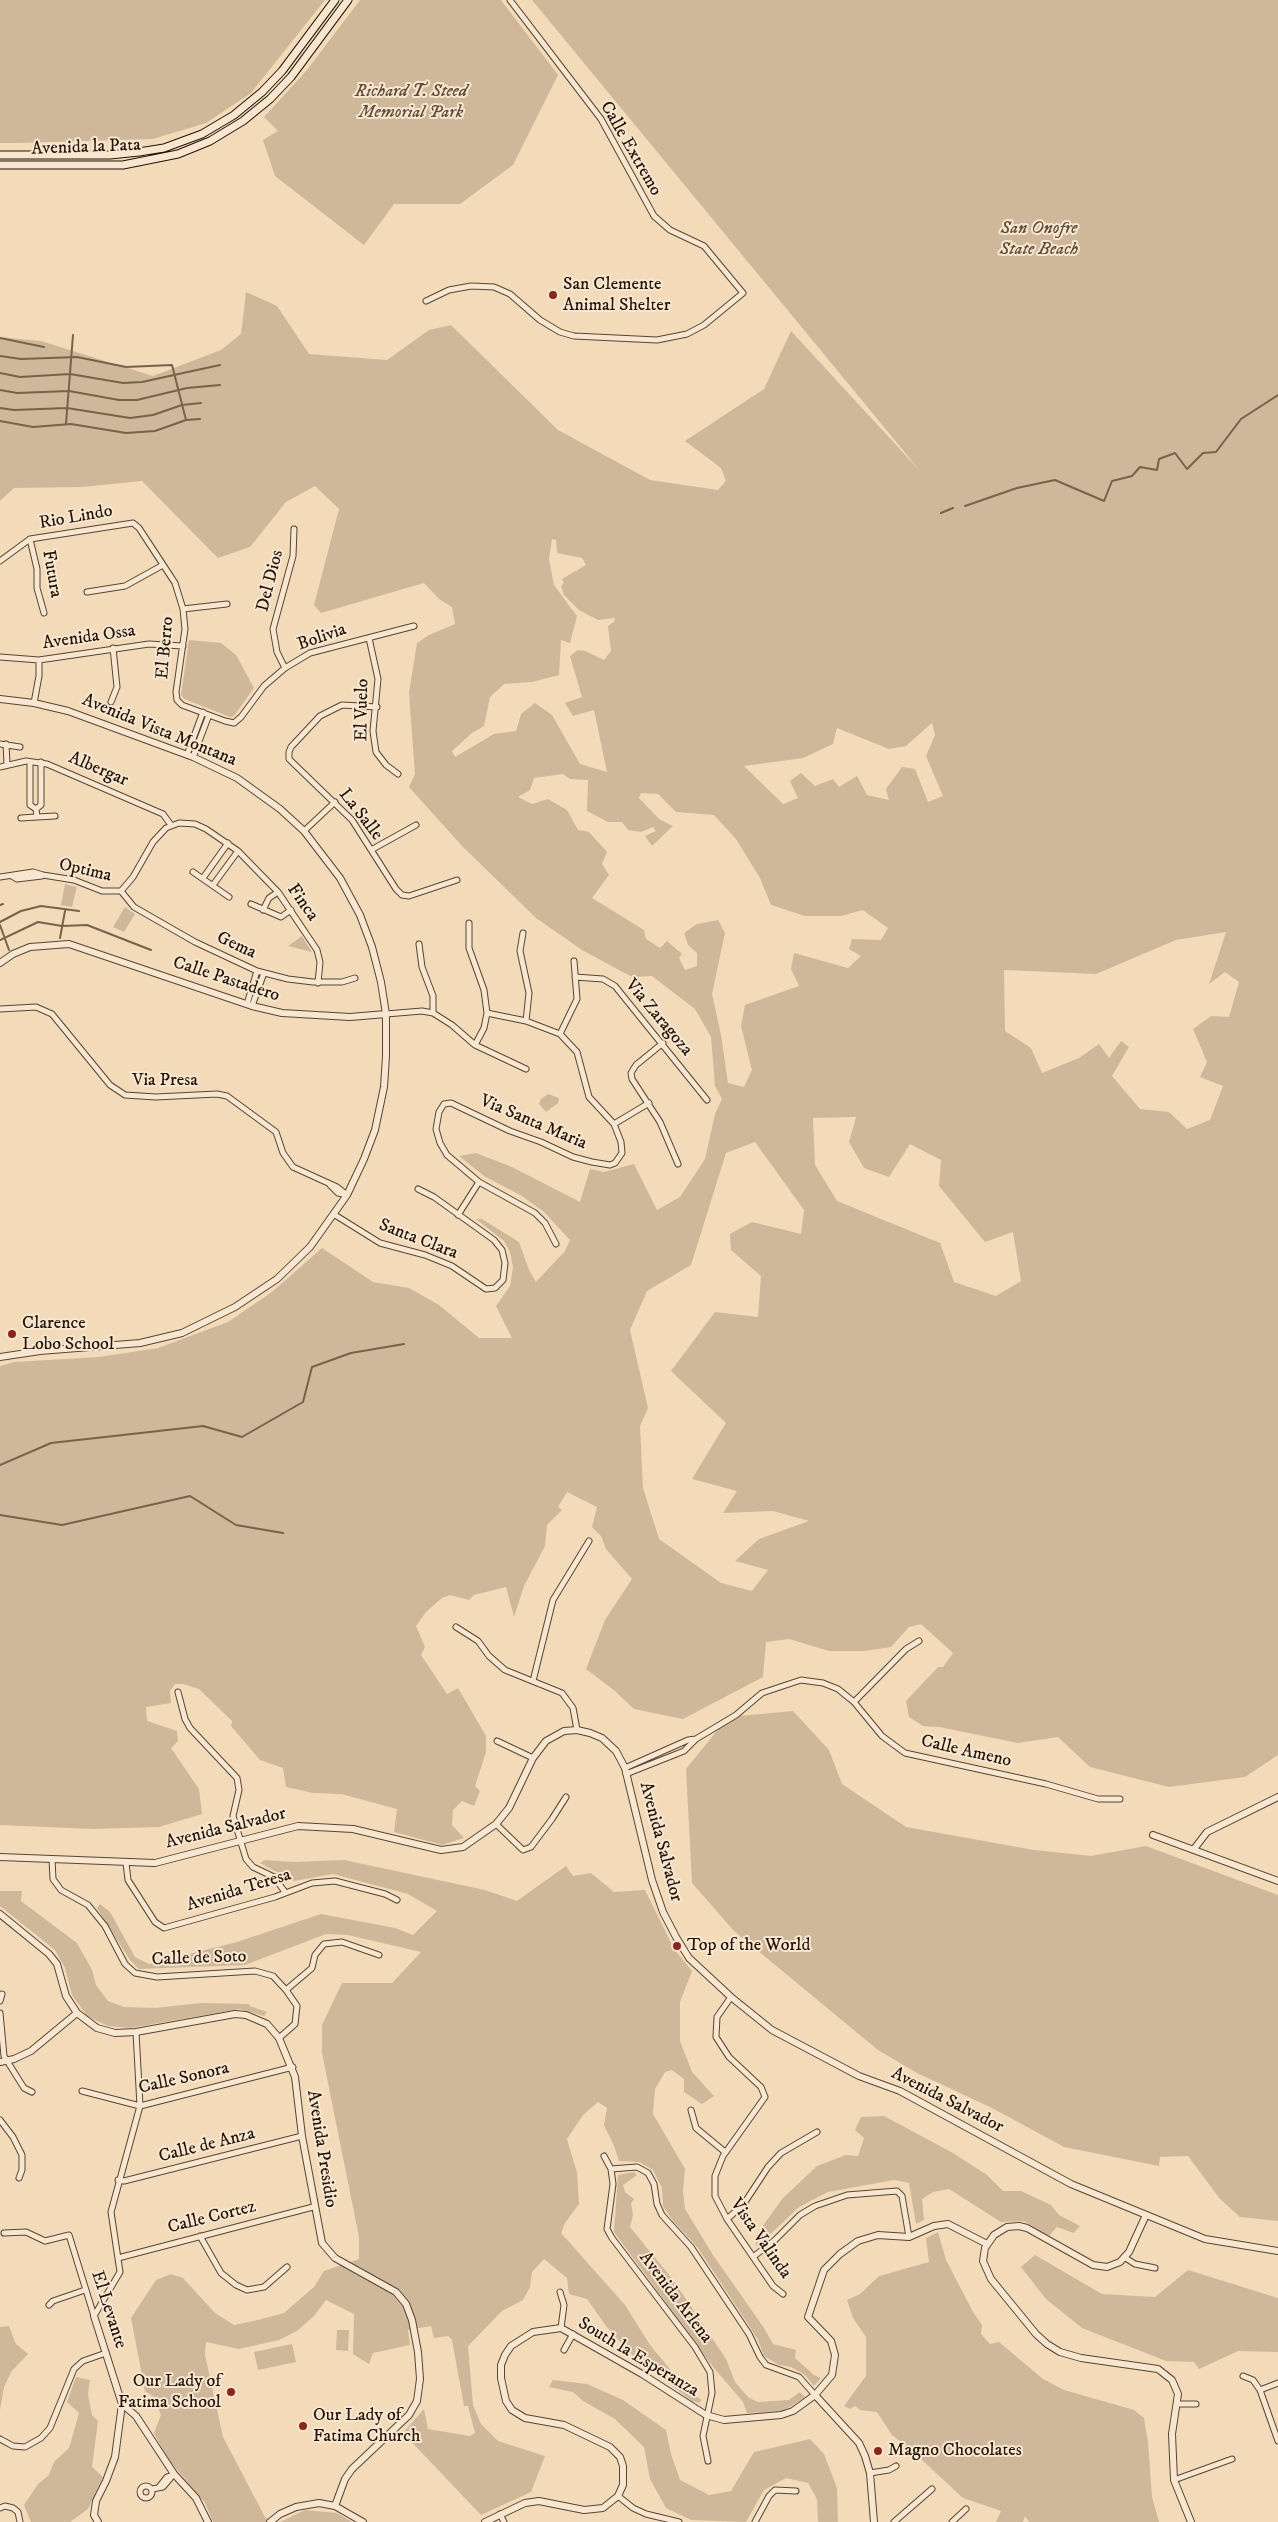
<!DOCTYPE html>
<html>
<head>
<meta charset="utf-8">
<style>
	body { margin:0 }
	canvas { display:block; background:#f3dab8 }
</style>
</head>
<body>
<canvas width="1278" height="2522"></canvas>
<script>
const ctx = document.querySelector('canvas').getContext('2d');
ctx.lineJoin = 'round';
function fillPath(path, color) { ctx.fillStyle = color; ctx.fill(path, 'evenodd'); }
const poly = rows => new Path2D(rows.map(r => 'M' + r).join(''));
function stroke(path, color, width, dash) { ctx.strokeStyle = color; ctx.lineWidth = width; ctx.lineCap = dash ? 'butt' : 'round'; ctx.setLineDash(dash || []); ctx.stroke(path); }
function drawText(font, color, halo, rows, align = 'center') {
  ctx.font = font + ' "IM FELL DW Pica",serif'; ctx.lineWidth = 4; ctx.setLineDash([]); ctx.textBaseline = 'middle'; ctx.strokeStyle = halo; ctx.fillStyle = color; for (const [text, x, y, turn = 0] of rows) {
    ctx.save(); ctx.translate(x, y); ctx.rotate((+turn || 0) * Math.PI / 180); ctx.textAlign = isNaN(turn) ? turn : align; if (halo) ctx.strokeText(text, 0, 0); ctx.fillText(text, 0, 0); ctx.restore();
  }
}
fillPath(poly([
	[0,0,325,0,251,93,206,123,153,139,18,143,0,143],
	[360,0,501,0,558,75,513,165,460,204,394,204,364,245,275,176,263,140,278,131,264,117,307,70],
	[532,0,1278,0,1278,1755,1245,1777,1169,1787,1090,1767,1058,1737,1018,1743,939,1727,923,1726,909,1717,906,1701,938,1667,943,1667,953,1653,921,1624,909,1627,891,1647,864,1651,829,1651,789,1639,766,1642,763,1677,683,1719,634,1709,615,1691,586,1669,605,1620,632,1579,606,1549,601,1536,592,1527,597,1507,567,1492,558,1507,562,1510,547,1525,545,1546,524,1586,514,1617,506,1587,474,1595,469,1600,450,1595,442,1598,426,1612,416,1626,425,1647,421,1655,447,1694,458,1688,486,1736,486,1752,475,1786,480,1791,474,1806,462,1801,453,1810,452,1825,464,1838,442,1845,394,1832,397,1809,341,1794,313,1793,286,1787,283,1768,260,1760,231,1726,232,1721,199,1689,183,1684,175,1684,170,1691,171,1703,146,1707,147,1721,177,1731,178,1741,171,1748,199,1789,202,1814,159,1827,93,1829,0,1825,0,1366,14,1362,99,1357,158,1348,228,1322,272,1292,322,1248,373,1282,409,1288,439,1305,479,1338,512,1338,496,1306,510,1286,513,1267,510,1252,504,1241,476,1219,482,1219,519,1242,529,1270,536,1282,565,1251,570,1240,543,1211,522,1196,484,1176,459,1156,476,1153,512,1167,580,1202,590,1169,604,1172,634,1164,657,1210,680,1197,705,1159,715,1114,722,1099,715,1086,711,1037,695,1009,652,976,632,977,582,950,536,918,462,846,409,787,415,774,409,693,417,643,429,635,455,624,452,607,439,599,424,583,321,613,314,605,339,509,315,486,286,502,250,547,218,558,142,481,82,487,14,488,0,501,0,337,41,341,153,376,221,350,241,334,246,292,277,306,309,354,387,360,429,330,451,325,558,430,650,480,718,490,726,481,721,468,685,441,764,389,791,331,921,472],
	[552,539,556,540,557,553,582,558,586,565,562,579,564,583,561,586,564,595,579,610,598,620,615,618,614,622,608,626,611,651,604,660,585,651,578,650,570,656,582,697,565,703,573,716,594,710,607,772,580,764,552,715,535,703,521,714,516,731,494,734,455,757,452,751,472,733,484,726,490,697,504,684,532,682,559,675,561,640,570,643,577,616,554,585,549,559],
	[932,723,935,735,926,756,943,796,928,802,915,769,902,767,886,789,889,800,867,795,857,776,839,787,833,779,815,786,801,773,790,781,798,798,783,804,744,766,803,758,833,744,837,728,889,749,906,746],
	[563,774,570,779,588,780,587,811,608,822,622,822,628,830,641,832,653,827,656,831,645,836,652,846,673,826,659,819,639,798,641,793,658,794,676,812,714,815,736,839,760,878,771,905,805,916,841,916,863,910,888,928,881,940,852,939,849,949,861,956,848,968,794,953,791,969,799,986,745,1005,741,1026,752,1070,744,1087,728,1083,721,1035,712,994,725,933,718,920,697,924,684,933,688,945,697,953,697,966,685,970,679,958,682,954,667,941,660,948,646,939,644,930,592,898,609,875,602,864,607,852,589,832,578,830,567,810,548,799,532,804,518,797,530,790,534,778],
	[1226,932,1209,984,1225,972,1239,982,1229,1017,1211,1016,1193,1029,1207,1062,1200,1077,1223,1086,1210,1120,1187,1129,1169,1112,1140,1109,1112,1076,1129,1047,1121,1041,1109,1058,1099,1044,1079,1058,1042,1073,1031,1048,1005,1031,1004,970,1096,974,1176,940],
	[856,1117,849,1142,864,1168,889,1177,910,1144,941,1160,939,1186,985,1242,1013,1232,1021,1281,996,1296,954,1282,940,1243,837,1201,815,1165,813,1118],
	[755,1142,804,1210,801,1234,752,1222,730,1234,731,1250,761,1276,758,1317,715,1312,671,1371,726,1423,692,1479,737,1491,723,1513,773,1511,809,1521,759,1539,735,1561,768,1570,752,1591,721,1583,659,1539,643,1488,640,1426,648,1408,630,1330,647,1291,691,1265,726,1153],
	[189,640,221,643,236,655,254,688,234,716,230,717,184,699,181,695],
	[65,884,77,887,72,907,61,905],
	[125,907,135,914,124,932,113,927],
	[302,936,312,952,288,946],
	[548,1094,559,1098,558,1103,546,1112,539,1104,541,1099],
	[793,1711,829,1750,842,1784,906,1827,1034,1850,1091,1856,1146,1846,1278,1895,1278,2221,1240,2217,1220,2199,1188,2156,1160,2157,1159,2166,1064,2147,992,2108,917,2073,878,2050,734,1931,692,1883,686,1769,728,1717],
	[265,1860,294,1862,344,1860,485,1890,517,1901,566,1866,573,1876,591,1873,614,1892,645,1890,674,1949,692,1971,680,2002,680,2041,692,2072,714,2096,702,2104,684,2092,684,2079,672,2070,665,2072,655,2089,653,2114,685,2169,683,2191,685,2209,713,2255,764,2328,773,2344,796,2350,795,2358,814,2375,821,2378,814,2386,805,2375,791,2367,779,2365,764,2356,758,2340,746,2321,698,2248,673,2221,663,2206,662,2188,653,2170,639,2162,619,2161,614,2146,604,2125,607,2108,598,2102,583,2115,567,2139,577,2173,579,2204,565,2223,561,2233,625,2305,650,2345,689,2392,702,2400,699,2403,692,2401,631,2354,606,2326,587,2299,569,2294,567,2278,544,2259,532,2272,530,2287,523,2300,502,2311,468,2346,473,2405,481,2424,498,2441,545,2456,531,2492,481,2515,403,2433,424,2409,428,2429,470,2436,475,2433,468,2406,464,2406,452,2340,448,2336,434,2338,431,2326,408,2330,410,2345,373,2353,369,2364,353,2354,354,2314,326,2300,314,2316,297,2331,279,2340,239,2349,206,2342,205,2355,223,2437,265,2517,274,2522,213,2522,205,2503,168,2459,154,2433,161,2415,154,2397,145,2391,131,2318,156,2280,171,2274,183,2278,215,2313,234,2325,258,2320,284,2313,314,2287,324,2271,359,2259,359,2237,322,2053,322,2025,342,1983,392,1983,421,1952,348,1935,326,1934,245,1965,139,1969,130,1960,97,1908,100,1904,110,1912,135,1957,149,1964,237,1942,321,1914,395,1928,413,1935,437,1911,408,1894,333,1874,294,1881,260,1863],
	[0,1891,22,1891,21,1901,77,1943,92,1970,96,1985,108,2001,124,2007,155,2008,201,2003,249,2004,250,2006,267,2012,264,2016,240,2009,130,2028,108,2026,87,2016,72,1995,65,1968,55,1950,0,1906],
	[884,2116,953,2153,987,2175,1003,2191,1021,2191,1051,2205,1059,2215,1080,2226,1074,2233,1057,2227,1049,2236,1024,2221,1001,2222,949,2189,933,2192,922,2199,924,2220,916,2224,909,2183,894,2180,828,2192,799,2207,757,2247,754,2238,783,2198,817,2166,846,2155,858,2156,864,2138,855,2130,861,2117],
	[634,2172,637,2175,623,2185,625,2192,634,2199,631,2203,633,2215,630,2227,674,2281,726,2359,735,2382,749,2398,758,2402,789,2400,800,2392,805,2397,793,2405,782,2411,747,2413,743,2402,714,2368,614,2232,618,2175],
	[938,2232,946,2260,973,2312,982,2325,981,2334,990,2344,999,2342,1043,2379,1064,2390,1134,2410,1144,2418,1148,2442,1152,2497,1159,2522,1029,2522,1025,2516,1023,2522,996,2522,1001,2511,963,2498,909,2448,892,2435,877,2412,860,2410,855,2406,850,2409,844,2406,866,2376,866,2337,853,2318,847,2300,860,2294,879,2276,929,2262,926,2238],
	[1035,2255,1102,2294,1155,2297,1188,2270,1278,2298,1278,2352,1238,2351,1199,2369,1194,2362,1166,2361,1082,2328,1046,2299,1021,2267],
	[9,2326,16,2344,28,2354,11,2372,4,2387,0,2410,0,2327],
	[337,2330,349,2330,348,2351,336,2350],
	[292,2344,296,2362,258,2370,254,2352],
	[76,2377,90,2380,88,2394,92,2415,98,2421,92,2467,103,2477,88,2509,70,2522,31,2522,24,2505,38,2484,49,2475,54,2462,69,2448,79,2413,67,2402],
	[553,2380,587,2384,623,2400,666,2430,671,2454,680,2480,709,2495,731,2491,754,2452,810,2439,824,2454,837,2488,838,2522,818,2522,817,2499,808,2483,786,2478,764,2490,746,2522,691,2520,666,2508,650,2479,644,2447,615,2419,583,2401,573,2392,549,2387],
	[305,2510,337,2513,352,2522,280,2522]
]), '#cfb89a');
stroke(poly([
	[0,338,44,347],
	[0,356,21,359,77,357,126,367,172,365,186,420,200,419],
	[0,373,20,377,70,374,123,383,142,382,220,365],
	[0,390,17,393,69,391,119,400,137,400,187,388,220,385],
	[0,408,14,410,67,408,130,418,153,415,182,405,201,403],
	[0,421,33,427,71,424,126,433,155,431,186,420],
	[66,424,73,335],
	[965,506,1017,488,1055,480,1104,501,1112,481,1132,476,1140,467,1157,470,1159,459,1175,453,1187,469,1203,453,1216,452,1241,419,1278,395],
	[941,513,953,508],
	[0,905,3,904],
	[0,922,21,911,41,906,79,911],
	[0,925,9,950],
	[60,938,65,911],
	[0,940,38,922,62,926,87,925,151,950],
	[0,1465,51,1443,114,1436,203,1426,242,1437,303,1402,312,1367,351,1353,404,1344],
	[0,1515,62,1525,190,1496,236,1525,283,1533]
]), '#75634c', 2);
const minor = poly([
	[426,301,449,290,471,286,494,287,510,294,540,320,560,332,574,336,657,340,687,334,704,325,743,293,704,246,670,230,654,216,601,119,510,0],
	[30,539,37,569,37,588,44,613],
	[0,561,30,539,133,523,139,528,175,583,183,609,185,629,176,692,177,700,182,705,225,721,234,723,241,717,264,686,285,668,310,653,414,626],
	[87,592,125,586,163,565],
	[183,609,227,604],
	[369,638,378,679,373,731,376,752,386,765,398,774],
	[0,657,39,660,149,644,183,646],
	[285,668,277,652,273,629,293,556,294,529],
	[111,702,117,687,113,648],
	[34,703,39,676,39,660],
	[377,707,342,705,320,716,291,747,289,752,289,759,352,820,396,889,402,895,409,896,457,880],
	[0,744,20,747],
	[6,744,7,764],
	[187,755,203,712],
	[193,757,209,715],
	[30,762,30,805,36,809],
	[0,767,26,761,47,764,163,814,171,825],
	[36,809,41,805,41,762],
	[37,817,55,816],
	[21,818,37,817,36,809],
	[304,831,335,802],
	[371,850,416,825],
	[193,872,229,897],
	[12,876,17,879,42,876],
	[0,877,33,872,43,875,74,880,102,891,121,891],
	[203,878,228,843],
	[213,885,238,851],
	[121,891,133,877,153,842,166,828,179,823,195,824,206,829,238,851,278,892,317,950,320,962,318,983],
	[121,891,134,907,195,942,257,971,288,979,313,982,342,982,355,978],
	[251,904,281,917,291,910],
	[263,910,269,898,278,892],
	[469,923,469,948,484,990,487,1013,484,1028,475,1045],
	[523,933,520,951,529,993,526,1021],
	[419,944,422,967,433,996,433,1013],
	[575,977,603,979,615,986,707,1100],
	[247,1004,257,971],
	[252,1006,264,973],
	[0,1009,36,1007,52,1014,110,1085,125,1095,156,1097,217,1094,227,1096,276,1132,283,1153,293,1167,337,1187,347,1195],
	[487,1013,526,1021,560,1034,577,1052,589,1097,614,1124,621,1142,622,1153,615,1163,610,1165,592,1162,573,1157,541,1142,510,1131,451,1103,444,1104,439,1112,436,1129,440,1143,447,1155,479,1182,535,1213,545,1223,556,1244],
	[386,1014,422,1011,433,1013,452,1025,475,1045,526,1069],
	[560,1034,577,999,574,961],
	[663,1043,636,1065,631,1073,632,1079,660,1122,678,1164],
	[614,1124,649,1103],
	[330,1185,338,1193,347,1195],
	[335,1215,380,1243,425,1255,452,1266,486,1289,495,1288,503,1280,505,1263,502,1250,494,1240,434,1197,418,1189],
	[458,1215,479,1182],
	[456,1627,478,1641,489,1656,505,1670,562,1693,573,1708,577,1730],
	[533,1681,553,1600,589,1541],
	[178,1692,185,1719,190,1728,237,1778,239,1790,233,1816,246,1859,253,1867,274,1877,285,1892],
	[854,1702,906,1649,919,1641],
	[497,1741,533,1758],
	[625,1768,688,1740,696,1739],
	[626,1774,684,1751,696,1739,736,1715,762,1693,801,1680,823,1683,838,1689,854,1702,882,1736,905,1753,1046,1784,1098,1799,1120,1799],
	[496,1824,523,1850,531,1847,552,1819,566,1797],
	[52,1859,53,1879,61,1890,88,1905,105,1926,125,1964,135,1973,157,1977,255,1971,273,1976,286,1990,297,2006,295,2024,279,2038],
	[126,1863,128,1880,155,1922,164,1928,275,1897,312,1883,335,1881,385,1894,397,1900],
	[286,1990,312,1968,315,1955,324,1944,342,1942,379,1955],
	[731,1997,717,2017,716,2037,729,2057,761,2087,765,2097,723,2156,715,2176,715,2196,727,2219,773,2286,783,2294],
	[0,2001,2,1994],
	[0,2013,4,2056,24,2088,32,2092],
	[82,2091,140,2106,293,2067],
	[691,2110,696,2128,725,2152],
	[0,2120,13,2137,22,2155,22,2170,19,2178],
	[604,2156,611,2169,613,2184,607,2229,612,2238,695,2347,710,2372,712,2393,703,2436,708,2461],
	[611,2169,637,2167,648,2173,654,2184,657,2204,662,2215,691,2247,749,2334,760,2357,766,2365,799,2377,815,2395],
	[118,2180,124,2181,302,2136],
	[727,2219,743,2205,768,2167,781,2153,817,2132],
	[4,2233,26,2232,45,2241,69,2235,94,2316],
	[200,2236,221,2273,236,2285,247,2290,264,2287,287,2267],
	[753,2257,775,2240,800,2215,815,2206,847,2195,897,2191,902,2196,909,2237],
	[1124,2257,1135,2264,1155,2268],
	[118,2258,313,2207],
	[560,2292,564,2305,561,2328],
	[49,2305,53,2301,85,2290],
	[94,2316,120,2272,111,2212,140,2106,136,2032],
	[564,2350,573,2334],
	[1243,2376,1253,2380,1260,2390,1278,2441],
	[1260,2390,1278,2383],
	[1178,2404,1196,2404],
	[0,2439,13,2446,25,2447,41,2438,50,2428,74,2369,83,2361,106,2353],
	[870,2473,889,2470,896,2466],
	[1174,2480,1232,2459],
	'140 2492a6 6 0 1 1 12 0a6 6 0 1 1-12 0Z',
	[159,2487,167,2477,173,2475],
	[152,2489,163,2487,174,2474],
	[618,2496,633,2508,646,2514,679,2522],
	[0,2508,5,2506,13,2508,18,2512,20,2522],
	[500,2514,504,2522],
	[755,2522,769,2496,775,2490,796,2491],
	[894,2522,932,2489],
	[952,2522,966,2509]
]);
const tertiary = poly([
	[0,699,34,703,68,711,193,757,237,778,280,809,304,831,340,878,360,915,372,947,381,982,386,1014,386,1056,384,1087,375,1130,364,1159,347,1195,310,1247,277,1279,235,1307,182,1333,140,1343,40,1351,0,1357],
	[0,963,13,954,30,947,69,944,252,1006,282,1013,350,1017,386,1014],
	[1153,1835,1278,1881],
	[1194,1849,1207,1832,1278,1797],
	[0,1857,155,1863,298,1826,353,1829,441,1850,463,1847,496,1824,509,1808,533,1758,546,1741,564,1731,577,1730,590,1733,602,1738,616,1751,625,1768,652,1880,663,1912,676,1937,689,1958,731,1997,772,2030,859,2076,900,2091,1071,2184,1205,2239,1278,2251],
	[0,1914,49,1954,57,1964,66,1996,77,2013,97,2028,115,2033,136,2032,235,2014,246,2015,267,2024,279,2038,295,2077,302,2136,322,2243,335,2258,396,2292,406,2304,412,2320,418,2352,420,2379,417,2401,409,2415,352,2469,345,2479,335,2506],
	[0,2062,14,2059,31,2051,77,2013],
	[1146,2215,1129,2252,1120,2262,1107,2267,1093,2265,1027,2228,1019,2226,1007,2227,994,2235,985,2248,983,2261,991,2279,1036,2334,1047,2344,1060,2352,1081,2358,1158,2369,1172,2380,1178,2394,1172,2434,1174,2480,1191,2522],
	[94,2316,122,2404,136,2416,174,2474,196,2498,208,2522],
	[815,2395,859,2443,865,2456,870,2473,874,2522],
	[98,2522,94,2515,96,2501,106,2481,115,2457,122,2404],
	[270,2522,280,2514,296,2507,319,2503,335,2506,363,2522],
	[485,2522,525,2503,539,2501,584,2510,603,2508,618,2496,623,2485,623,2466,620,2457,610,2447,564,2425,525,2418,512,2410,506,2401,501,2378,501,2365,505,2355,511,2346,533,2332,561,2328,642,2374,706,2415,724,2420,781,2415,793,2411,815,2395,832,2375,835,2355,831,2341,808,2317,824,2270,840,2254,858,2241,878,2235,909,2237,934,2226,948,2224,987,2244]
]);
const secondary = poly([
	[0,155,110,155,139,152,164,148,202,134,234,115,262,92,282,71,335,0],
	[0,165,123,165,178,154,210,141,243,121,270,99,291,77,348,0]
]);
stroke(minor, '#564632', 7);
stroke(tertiary, '#564632', 8);
stroke(secondary, '#221405', 9);
stroke(minor, '#f7e7d1', 5);
stroke(tertiary, '#f7e7d1', 6);
stroke(secondary, '#f7e7d1', 7);
for (const [x, y, r, color] of [
	[553,295,5,"#8f2418"],
	[12,1334,5,"#8f2418"],
	[677,1946,5,"#8f2418"],
	[231,2392,5,"#8f2418"],
	[303,2426,5,"#8f2418"],
	[878,2451,5,"#8f2418"]
]) { const dot = new Path2D(); dot.arc(x, y, r, 0, 2 * Math.PI); ctx.fillStyle = color; ctx.fill(dot); stroke(dot, '#f7e7d1', 2); }
drawText('italic 18px', '#5f4d39', '#f7e7d1', [
	["Richard T. Steed",411,92],
	["Memorial Park",411,113],
	["San Onofre",1039,229],
	["State Beach",1039,250]
]);
drawText('18px', '#221405', '#f7e7d1', [
	["Avenida la Pata",86,148,-2],
	["Calle Extremo",630,149,60],
	["Rio Lindo",76,518,-10],
	["Futura",51,574,80],
	["Del Dios",271,581,-76],
	["Avenida Ossa",89,638,-8],
	["Bolivia",322,638,-19],
	["El Berro",166,648,-85],
	["El Vuelo",363,710,-89],
	["Avenida Vista Montana",159,731,22],
	["Albergar",98,770,23],
	["La Salle",360,815,52],
	["Optima",85,871,13],
	["Finca",302,903,55],
	["Gema",236,946,25],
	["Calle Pastadero",226,980,18],
	["Via Zaragoza",658,1018,50],
	["Via Presa",165,1081],
	["Via Santa Maria",533,1123,23],
	["Santa Clara",418,1240,21],
	["Calle Ameno",966,1752,13],
	["Avenida Salvador",226,1829,-14],
	["Avenida Salvador",660,1842,75],
	["Avenida Teresa",239,1891,-17],
	["Calle de Soto",199,1959,-2],
	["Calle Sonora",184,2079,-13],
	["Avenida Salvador",947,2101,27],
	["Calle de Anza",207,2146,-14],
	["Avenida Presidio",321,2149,81],
	["Calle Cortez",212,2218,-14],
	["Vista Valinda",760,2239,55],
	["Avenida Arlena",675,2298,53],
	["El Levante",108,2310,72],
	["South la Esperanza",638,2358,31]
]);
drawText('18px', '#221405', '#f7e7d1', [
	["San Clemente",563,285],
	["Animal Shelter",563,306],
	["Clarence",22,1324],
	["Lobo School",22,1345],
	["Top of the World",687,1946],
	["Our Lady of",221,2382,"right"],
	["Fatima School",221,2403,"right"],
	["Our Lady of",313,2416],
	["Fatima Church",313,2437],
	["Magno Chocolates",888,2451]
], 'left');
</script>
</body>
</html>
